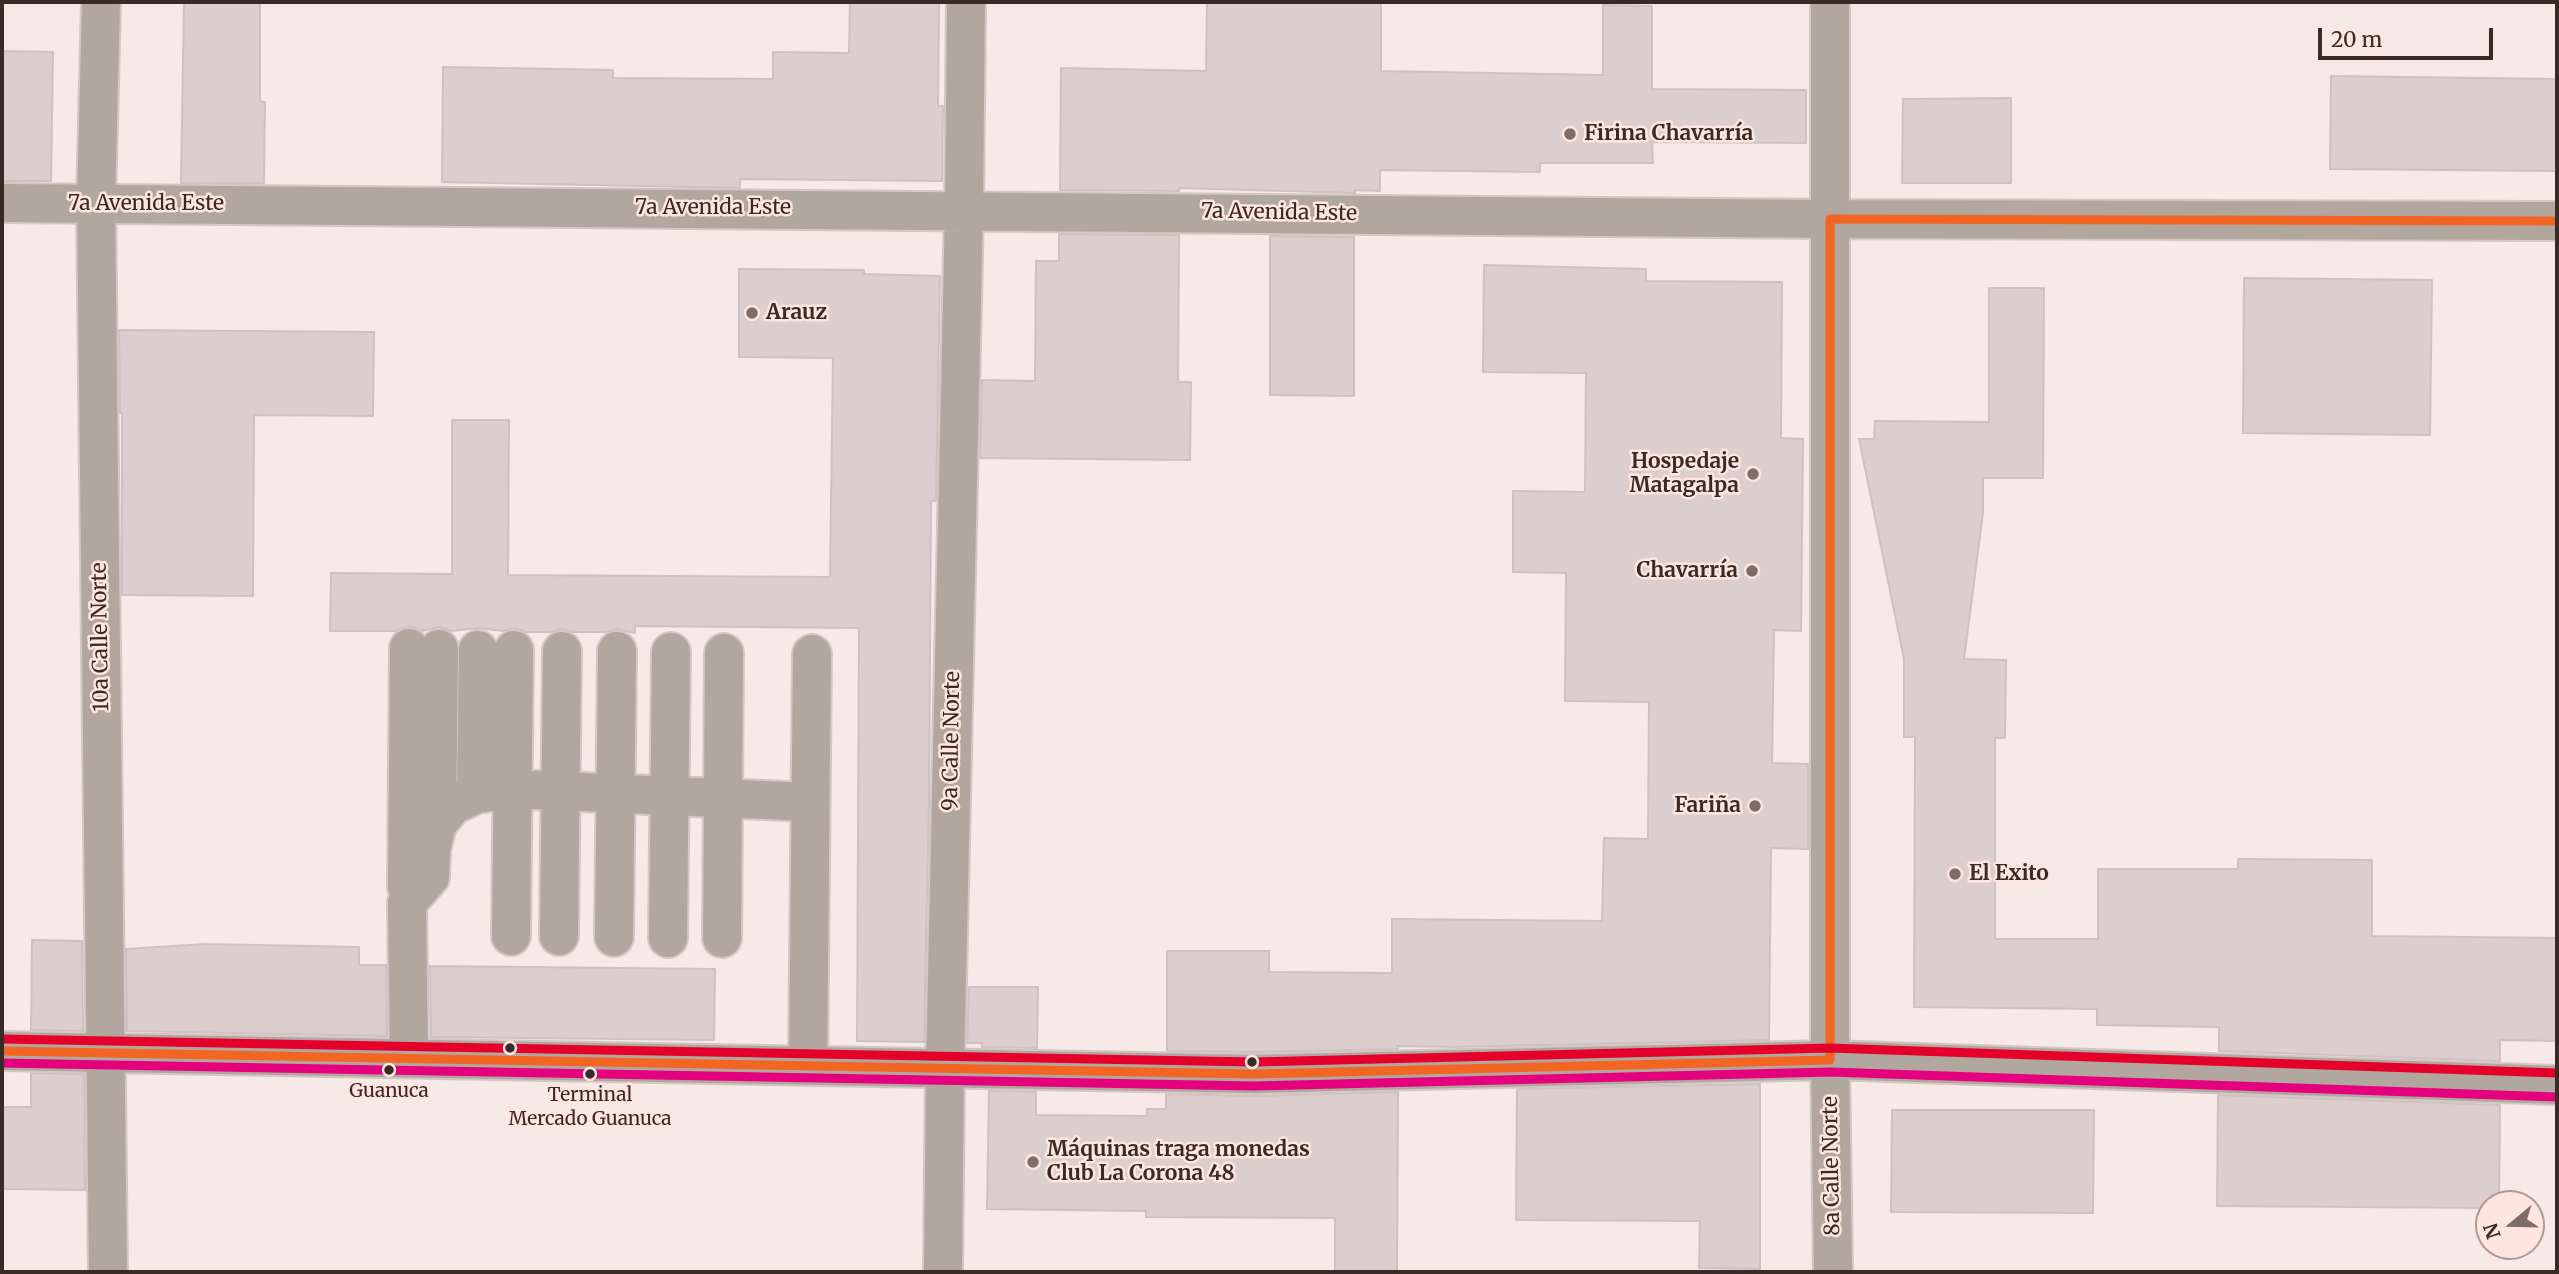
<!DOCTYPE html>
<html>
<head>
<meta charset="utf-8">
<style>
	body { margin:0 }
	#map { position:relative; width:2559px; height:1274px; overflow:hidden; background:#f7e9e6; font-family:Merriweather,serif }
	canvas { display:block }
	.frame { position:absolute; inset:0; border:4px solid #392a26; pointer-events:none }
	.north { position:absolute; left:2475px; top:1190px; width:70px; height:70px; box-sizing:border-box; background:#fee5df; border:2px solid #af9a95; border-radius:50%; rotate:251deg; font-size:19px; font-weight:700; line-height:28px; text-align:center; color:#392a26 }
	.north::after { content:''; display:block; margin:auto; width:24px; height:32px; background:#7c6d69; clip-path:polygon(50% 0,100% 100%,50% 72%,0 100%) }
	.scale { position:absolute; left:2318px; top:28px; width:175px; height:32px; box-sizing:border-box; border:4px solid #392a26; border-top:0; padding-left:9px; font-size:21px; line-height:24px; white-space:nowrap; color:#392a26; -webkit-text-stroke:5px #fee5df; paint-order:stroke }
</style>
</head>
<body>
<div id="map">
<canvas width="2559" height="1274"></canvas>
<div class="frame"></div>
<div class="north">N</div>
<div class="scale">20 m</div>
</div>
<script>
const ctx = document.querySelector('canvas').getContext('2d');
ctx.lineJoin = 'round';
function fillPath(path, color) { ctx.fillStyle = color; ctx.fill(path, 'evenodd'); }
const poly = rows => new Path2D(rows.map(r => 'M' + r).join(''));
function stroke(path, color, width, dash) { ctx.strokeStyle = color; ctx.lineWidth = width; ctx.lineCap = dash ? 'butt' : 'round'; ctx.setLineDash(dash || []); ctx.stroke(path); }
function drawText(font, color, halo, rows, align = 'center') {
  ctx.font = font + ' Merriweather,serif'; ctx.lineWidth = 5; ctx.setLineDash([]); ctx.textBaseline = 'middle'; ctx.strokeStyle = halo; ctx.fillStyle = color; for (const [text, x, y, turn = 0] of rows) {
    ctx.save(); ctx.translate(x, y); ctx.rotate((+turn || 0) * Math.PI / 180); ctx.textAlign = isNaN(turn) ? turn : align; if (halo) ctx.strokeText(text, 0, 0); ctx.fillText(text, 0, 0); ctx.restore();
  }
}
const building = poly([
	[184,2,260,2,260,101,265,102,264,183,181,183,184,2],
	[850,2,939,2,938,106,943,106,942,181,740,179,740,188,442,182,443,67,613,70,613,78,773,79,773,52,849,53,850,2],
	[1207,2,1381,2,1381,71,1603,75,1603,5,1652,6,1652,89,1806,90,1806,143,1652,142,1653,163,1540,163,1540,172,1380,170,1380,191,1355,190,1355,193,1179,188,1179,191,1060,190,1061,68,1206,71,1207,2],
	[2,51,53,52,51,181,2,181,2,51],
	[2331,76,2557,79,2557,171,2330,169,2331,76],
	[2011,98,2011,183,1902,183,1903,99,2011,98],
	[1059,234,1179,235,1178,382,1191,382,1190,460,980,458,982,380,1035,381,1036,261,1059,261,1059,234],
	[1270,236,1354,237,1354,396,1270,395,1270,236],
	[1484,265,1646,269,1646,281,1782,282,1781,438,1803,439,1801,631,1774,630,1772,763,1808,764,1808,849,1771,848,1769,1040,1454,1047,1398,1046,1398,1049,1254,1052,1167,1051,1167,951,1269,951,1269,972,1392,973,1392,919,1602,921,1604,838,1648,839,1649,702,1565,701,1566,573,1513,572,1513,491,1585,492,1586,373,1483,372,1484,265],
	[739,269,864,270,864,274,940,276,936,501,931,501,929,801,924,1042,857,1041,859,628,635,626,635,633,617,629,606,632,573,632,562,629,551,632,526,632,515,628,503,631,478,628,451,631,439,627,422,631,409,626,396,631,330,631,331,573,452,574,452,420,509,420,508,575,830,577,833,358,739,357,739,269],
	[2244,278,2432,280,2430,435,2243,433,2244,278],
	[1989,288,2044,288,2043,478,1983,478,1983,513,1964,659,2006,660,2005,738,1995,738,1995,939,2098,939,2098,869,2238,869,2238,859,2372,860,2372,936,2557,938,2557,1041,2500,1040,2500,1061,2219,1051,2219,1027,2097,1025,2097,1009,1914,1007,1915,737,1904,737,1904,659,1859,439,1874,439,1875,421,1989,422,1989,288],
	[119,330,374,332,373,416,254,415,253,596,122,595,122,413,120,413,119,330],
	[32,940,82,941,83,1031,31,1030,32,940],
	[206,944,359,947,359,965,386,965,387,1036,127,1031,126,949,206,944],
	[430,966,715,969,714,1040,431,1037,430,966],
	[969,987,1038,987,1037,1048,982,1047,982,1043,967,1043,969,987],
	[31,1073,84,1074,85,1190,2,1189,2,1107,31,1107,31,1073],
	[1760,1084,1760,1269,1699,1268,1700,1221,1516,1220,1517,1089,1760,1084],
	[989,1091,1036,1092,1036,1115,1147,1116,1147,1109,1166,1109,1166,1094,1255,1096,1398,1092,1397,1272,1335,1272,1335,1218,1146,1217,1146,1211,987,1209,989,1091],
	[2218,1095,2500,1105,2499,1204,2489,1204,2489,1208,2217,1206,2218,1095],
	[1892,1110,2094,1110,2093,1213,1891,1212,1892,1110]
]);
fillPath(building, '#dccecd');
stroke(building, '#cfc1c1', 2);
const minor = poly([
	[101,2,96,203,108,1272],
	[1830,2,1830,1060,1833,1272],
	[2,203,1830,219,2557,221],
	[476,794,478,650],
	[437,824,439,649],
	[407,887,409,648],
	[511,936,514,650],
	[559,936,562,651],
	[614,937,617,651],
	[668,938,671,652],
	[722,938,724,653],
	[2,1051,1254,1074,1830,1060,2557,1085],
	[409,1058,407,903,430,877,431,850,437,824,453,805,476,794,513,789,810,802],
	[808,1066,812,654],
	[943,1272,945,1068,964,210,966,2]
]);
stroke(minor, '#d3c7c5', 42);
stroke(minor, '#b2a79f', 38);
stroke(poly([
	[1830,219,1830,1060],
	[1830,219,2557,221],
	[2,1051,1254,1074,1830,1060]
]), '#f26522', 9);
stroke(poly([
	[2,1063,1254,1086,1830,1072,2557,1097]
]), '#e5007d', 9);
stroke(poly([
	[2,1039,1254,1062,1830,1048,2557,1073]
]), '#e4002b', 9);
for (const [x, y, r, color] of [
	[1570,134,7,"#7c6d69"],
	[752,313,7,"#7c6d69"],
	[1753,474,7,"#7c6d69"],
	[1752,571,7,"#7c6d69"],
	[1755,806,7,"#7c6d69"],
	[1955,874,7,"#7c6d69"],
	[510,1048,6,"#392a26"],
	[1252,1062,6,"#392a26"],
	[389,1070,6,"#392a26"],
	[590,1074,6,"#392a26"],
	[1033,1162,7,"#7c6d69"]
]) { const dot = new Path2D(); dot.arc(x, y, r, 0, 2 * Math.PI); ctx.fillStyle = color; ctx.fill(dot); stroke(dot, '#fee5df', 2.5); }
drawText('19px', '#392a26', '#fee5df', [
	["Guanuca",389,1092],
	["Terminal",590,1096],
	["Mercado Guanuca",590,1120]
]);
drawText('bold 21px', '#392a26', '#fee5df', [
	["Firina Chavarría",1584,134],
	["Arauz",766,313],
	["Hospedaje",1739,462,"right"],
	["Matagalpa",1739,486,"right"],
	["Chavarría",1738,571,"right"],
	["Fariña",1741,806,"right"],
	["El Exito",1969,874],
	["Máquinas traga monedas",1047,1150],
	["Club La Corona 48",1047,1174]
], 'left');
drawText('21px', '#392a26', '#fee5df', [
	["7a Avenida Este",146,204],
	["7a Avenida Este",713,208],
	["7a Avenida Este",1279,213,1],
	["10a Calle Norte",101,637,-91],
	["9a Calle Norte",952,741,-89],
	["8a Calle Norte",1832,1166,-91]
]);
</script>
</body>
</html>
